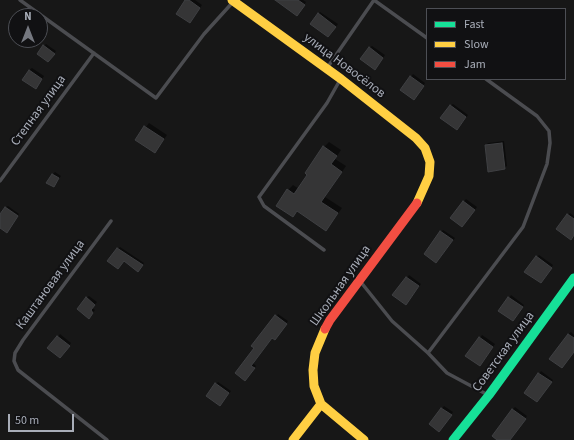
<!DOCTYPE html>
<html>
<head>
<meta charset="utf-8">
<style>
	body { margin:0 }
	#map { position:relative; width:574px; height:440px; overflow:hidden; background:#171717; font-family:"Source Sans 3",sans-serif }
	canvas { display:block }
	.legend { position:absolute; left:426px; top:8px; width:140px; height:72px; box-sizing:border-box; background:#111113; border:1px solid #4d4f55; margin:0; padding:5px 7px; list-style:none; font-size:12px; color:#a8adb8 }
	.legend li { display:flex; align-items:center; gap:8px; height:20px }
	.legend b { width:20px; border:1px solid #4d4f55 }
	.north { position:absolute; left:8px; top:8px; width:40px; height:40px; box-sizing:border-box; background:#111113; border:1px solid #4d4f55; border-radius:50%; rotate:0deg; font-size:11px; font-weight:700; line-height:16px; text-align:center; color:#a8adb8 }
	.north::after { content:''; display:block; margin:auto; width:14px; height:18px; background:#757880; clip-path:polygon(50% 0,100% 100%,50% 72%,0 100%) }
	.scale { position:absolute; left:8px; top:414px; width:66px; height:18px; box-sizing:border-box; border:2px solid #a8adb8; border-top:0; padding-left:5px; font-size:12px; line-height:14px; white-space:nowrap; color:#a8adb8; -webkit-text-stroke:3px #111113; paint-order:stroke }
</style>
</head>
<body>
<div id="map">
<canvas width="574" height="440"></canvas>
<ul class="legend">
<li><b style="height:5px;background:#16e098"></b>Fast</li>
<li><b style="height:5px;background:#ffcf43"></b>Slow</li>
<li><b style="height:5px;background:#f24e42"></b>Jam</li>
</ul>
<div class="north">N</div>
<div class="scale">50 m</div>
</div>
<script>
const ctx = document.querySelector('canvas').getContext('2d');
ctx.lineJoin = 'round';
function fillPath(path, color) { ctx.fillStyle = color; ctx.fill(path, 'evenodd'); }
const poly = rows => new Path2D(rows.map(r => 'M' + r).join(''));
function stroke(path, color, width, dash) { ctx.strokeStyle = color; ctx.lineWidth = width; ctx.lineCap = dash ? 'butt' : 'round'; ctx.setLineDash(dash || []); ctx.stroke(path); }
function drawText(font, color, halo, rows, align = 'center') {
  ctx.font = font + ' "Source Sans 3",sans-serif'; ctx.lineWidth = 4; ctx.setLineDash([]); ctx.textBaseline = 'middle'; ctx.strokeStyle = halo; ctx.fillStyle = color; for (const [text, x, y, turn = 0] of rows) {
    ctx.save(); ctx.translate(x, y); ctx.rotate((+turn || 0) * Math.PI / 180); ctx.textAlign = isNaN(turn) ? turn : align; if (halo) ctx.strokeText(text, 0, 0); ctx.fillText(text, 0, 0); ctx.restore();
  }
}
fillPath(poly([
	[187,0,195,0,202,5,192,19],
	[276,0,303,0,306,2,299,13],
	[320,12,338,24,328,36,318,14],
	[46,44,56,51,50,58,44,46],
	[372,46,385,55,377,66,369,48],
	[32,68,44,76,38,85,29,70],
	[413,74,425,83,416,96,411,77],
	[453,104,468,115,459,127,450,106],
	[149,123,167,135,155,152,136,140],
	[504,141,507,166,504,168,486,145,488,143],
	[329,142,341,150,335,159,346,166,325,197,342,208,326,230,298,211,293,216,288,190,293,185,299,189,324,147],
	[55,172,61,176,54,186,53,174],
	[466,199,477,207,464,224,451,218],
	[8,206,19,214,18,215,6,207],
	[570,213,574,216,574,235,568,215],
	[443,230,455,238,436,262,441,232],
	[120,247,144,263,140,268,118,249],
	[539,255,553,265,543,280,537,257],
	[409,275,421,284,408,302,407,278],
	[511,295,524,305,515,318,509,298],
	[89,296,97,302,92,308,95,310,91,315,86,298],
	[278,314,288,321,277,336,273,337,253,363,256,366,247,377,256,348],
	[571,332,574,335,574,351,568,334],
	[60,334,71,343,62,355,58,337],
	[482,335,495,344,482,363,480,338],
	[541,371,553,380,537,401,539,374],
	[218,382,231,391,222,403,216,384],
	[444,406,453,412,441,428,430,424],
	[515,407,527,416,510,440,499,440,513,409]
]), '#0007');
const building = poly([
	[185,0,189,0,200,8,190,23,176,14,185,0],
	[275,0,298,0,305,5,297,16,275,0],
	[318,13,336,27,328,37,310,24,318,13],
	[43,45,55,54,48,62,37,54,43,45],
	[369,47,383,58,375,70,360,59,369,47],
	[29,70,42,79,36,89,22,80,29,70],
	[410,76,424,86,414,100,400,90,410,76],
	[450,105,466,117,457,130,440,118,450,105],
	[144,126,164,139,155,153,135,140,144,126],
	[502,143,505,169,488,172,485,145,502,143],
	[323,146,337,156,331,164,342,172,321,202,338,213,326,231,297,211,293,217,276,206,287,189,294,194,307,175,305,173,323,146],
	[52,174,59,178,54,187,46,183,52,174],
	[463,201,475,210,462,227,450,218,463,201],
	[5,207,18,216,7,233,0,228,0,214,5,207],
	[567,214,574,219,574,235,571,240,556,229,567,214],
	[440,231,453,240,436,263,424,254,440,231],
	[117,248,143,265,138,272,124,261,118,269,107,261,117,248],
	[536,256,552,268,541,283,524,272,536,256],
	[406,277,419,286,406,305,392,295,406,277],
	[86,297,95,305,91,310,93,313,89,319,77,309,86,297],
	[508,297,523,307,513,321,498,311,508,297],
	[275,315,287,324,275,340,272,338,251,366,255,368,245,381,235,373,254,348,251,346,275,315],
	[568,334,574,338,574,352,562,368,549,359,568,334],
	[57,336,70,346,60,358,47,348,57,336],
	[479,337,493,347,480,366,465,356,479,337],
	[538,373,552,382,537,402,524,393,538,373],
	[215,383,229,393,220,406,206,396,215,383],
	[441,408,452,415,439,432,429,424,441,408],
	[512,409,526,419,510,440,497,440,492,436,512,409]
]);
fillPath(building, '#353536');
stroke(building, '#3f4043', 1);
stroke(poly([
	[20,0,156,98,204,34,233,2],
	[374,0,427,38],
	[327,68,374,0],
	[0,181,94,53],
	[324,250,264,206,259,197,327,103,340,80],
	[360,281,392,321,428,353,447,373,488,395],
	[428,353,523,227,547,164,550,143,549,131,537,116,486,79],
	[107,440,18,370,14,361,15,353,23,340,111,221]
]), '#4b4c50', 3.5);
stroke(poly([
	[453,440,489,395,574,278]
]), '#16e098', 9);
stroke(poly([
	[232,0,341,79,416,138,425,148,430,162,429,176,417,203],
	[325,329,315,353,313,370,314,386,321,404,364,440],
	[293,440,321,404]
]), '#ffcf43', 9);
stroke(poly([
	[325,329,330,320,417,203]
]), '#f24e42', 9);
drawText('13px', '#a8adb8', '#111113', [
	["улица Новосёлов",344,66,37],
	["Степная улица",39,111,-54],
	["Каштановая улица",51,285,-54],
	["Школьная улица",341,286,-55],
	["Советская улица",504,352,-54]
]);
</script>
</body>
</html>
